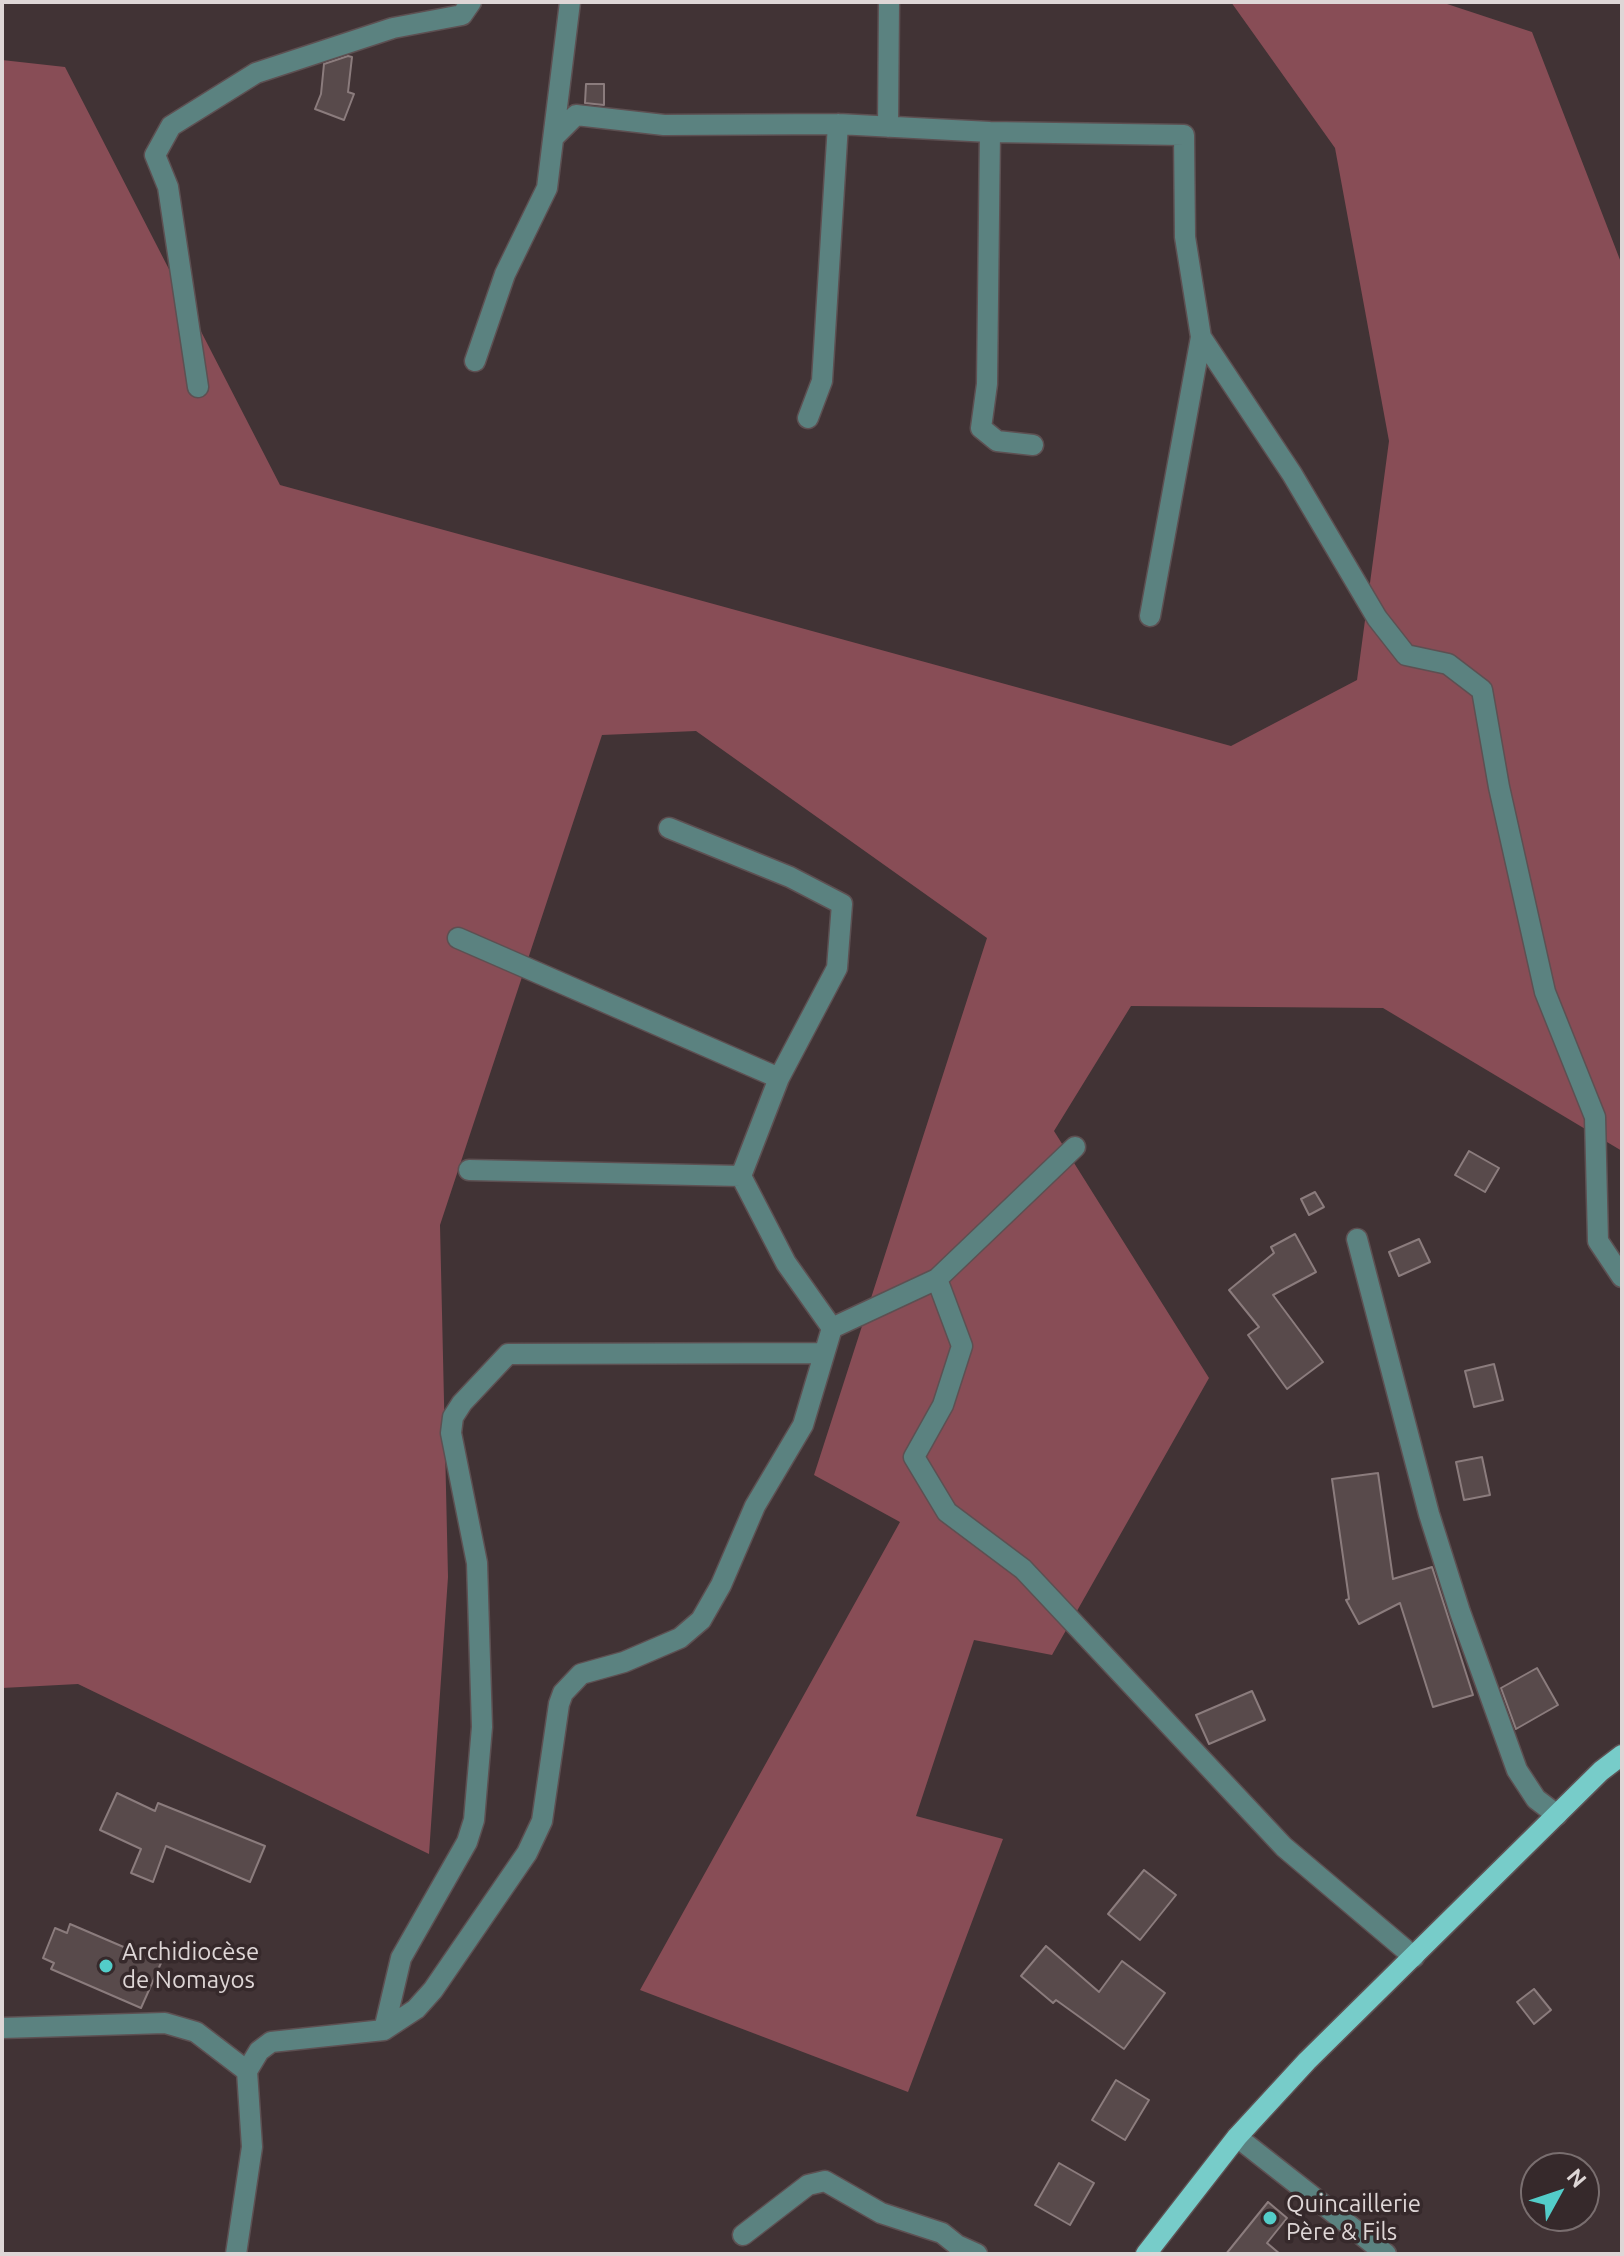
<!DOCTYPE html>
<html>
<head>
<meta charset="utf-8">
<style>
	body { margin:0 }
	#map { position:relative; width:1624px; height:2256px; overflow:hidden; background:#413335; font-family:Ubuntu,sans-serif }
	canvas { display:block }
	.frame { position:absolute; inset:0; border:4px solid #ded6d6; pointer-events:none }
	.north { position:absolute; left:1520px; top:2152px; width:80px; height:80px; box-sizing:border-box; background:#36292b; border:2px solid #796e6f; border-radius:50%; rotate:50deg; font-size:22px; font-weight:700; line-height:32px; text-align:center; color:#ded6d6 }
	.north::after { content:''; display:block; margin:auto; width:28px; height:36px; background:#53cdc9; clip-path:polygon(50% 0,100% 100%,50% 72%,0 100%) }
</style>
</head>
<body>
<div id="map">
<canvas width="1624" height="2256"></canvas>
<div class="frame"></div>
<div class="north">N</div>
</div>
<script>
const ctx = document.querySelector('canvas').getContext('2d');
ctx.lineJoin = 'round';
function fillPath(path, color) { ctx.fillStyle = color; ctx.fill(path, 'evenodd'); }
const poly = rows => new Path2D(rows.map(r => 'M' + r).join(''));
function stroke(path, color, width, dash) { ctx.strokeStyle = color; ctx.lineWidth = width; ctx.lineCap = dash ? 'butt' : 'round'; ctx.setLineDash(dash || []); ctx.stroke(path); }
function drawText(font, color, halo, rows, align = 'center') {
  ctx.font = font + ' Ubuntu,sans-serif'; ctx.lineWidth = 7; ctx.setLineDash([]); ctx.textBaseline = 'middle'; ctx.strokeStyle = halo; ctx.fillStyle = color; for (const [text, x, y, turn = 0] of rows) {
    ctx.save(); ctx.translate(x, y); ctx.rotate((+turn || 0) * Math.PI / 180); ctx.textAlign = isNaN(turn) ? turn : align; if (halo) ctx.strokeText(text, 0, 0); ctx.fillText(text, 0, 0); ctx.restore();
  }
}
fillPath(poly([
	[1231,2,1441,2,1532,32,1622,265,1622,1151,1383,1008,1131,1006,1054,1131,1209,1378,1052,1655,974,1640,916,1816,1003,1839,908,2092,640,1990,900,1522,814,1475,987,938,696,731,602,735,440,1225,448,1577,429,1854,78,1684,2,1688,2,60,65,67,280,485,1231,746,1357,680,1389,441,1335,148]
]), '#884d56');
const building = poly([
	[348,56,352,57,348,92,354,94,344,120,315,109,321,94,324,64,348,56],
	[586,84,604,84,604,105,585,103,586,84],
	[1469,1151,1499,1168,1485,1192,1455,1175,1469,1151],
	[1315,1192,1324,1207,1309,1215,1301,1199,1315,1192],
	[1295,1234,1316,1272,1273,1295,1323,1362,1287,1389,1248,1335,1259,1327,1229,1290,1274,1253,1271,1247,1295,1234],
	[1419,1239,1430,1262,1399,1276,1389,1252,1419,1239],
	[1494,1364,1503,1400,1474,1407,1465,1371,1494,1364],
	[1482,1457,1490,1495,1464,1500,1456,1462,1482,1457],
	[1378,1473,1393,1579,1432,1567,1473,1695,1433,1707,1400,1603,1359,1624,1346,1600,1349,1599,1332,1479,1378,1473],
	[1537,1668,1558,1705,1516,1729,1501,1688,1537,1668],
	[1252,1691,1265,1720,1209,1744,1196,1715,1252,1691],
	[117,1793,155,1811,158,1803,265,1846,250,1882,166,1846,153,1882,131,1873,141,1849,100,1830,117,1793],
	[1144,1870,1176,1895,1140,1940,1108,1914,1144,1870],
	[70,1924,161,1963,141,2008,51,1969,54,1963,43,1958,55,1928,67,1933,70,1924],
	[1046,1946,1099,1992,1122,1961,1165,1993,1124,2049,1056,2000,1053,2003,1021,1976,1046,1946],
	[1534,1989,1551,2010,1534,2024,1517,2002,1534,1989],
	[1116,2080,1149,2100,1125,2140,1092,2120,1116,2080],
	[1059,2163,1094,2183,1070,2225,1035,2205,1059,2163],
	[1268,2202,1287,2218,1267,2243,1280,2254,1226,2254,1268,2202]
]);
fillPath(building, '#584a4b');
stroke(building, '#8b7c7d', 2);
const minor = poly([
	[888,127,889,2],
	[990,132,987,384,981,428,997,441,1033,445],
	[555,136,576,115,664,125,838,124,990,132,1184,135,1185,237,1201,337,1292,474,1377,618,1406,655,1448,664,1482,690,1499,787,1545,992,1595,1117,1598,1241,1622,1277],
	[475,361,505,274,547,188,570,2],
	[198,387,168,187,155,155,171,126,256,73,393,28,462,15,471,2],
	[808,418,822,381,838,124],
	[1150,616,1201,337],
	[458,938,779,1078],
	[469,1170,741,1176],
	[1357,1239,1429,1514,1460,1612,1517,1770,1536,1799,1557,1815],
	[937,1279,962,1346,943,1405,914,1457,947,1512,1023,1569,1284,1847,1414,1957],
	[832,1328,937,1279,1075,1147],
	[2,2028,165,2023,196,2032,247,2071],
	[384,2030,401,1958,467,1842,474,1820,482,1727,477,1563,451,1433,453,1417,462,1403,508,1354,824,1353],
	[1237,2137,1386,2254],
	[743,2235,808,2185,825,2181,881,2213,942,2233,957,2245,977,2254],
	[236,2254,252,2147,247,2071,259,2051,271,2042,384,2030,416,2009,433,1990,527,1853,542,1821,559,1704,563,1693,581,1674,624,1662,680,1638,701,1620,721,1585,755,1506,803,1425,832,1328,786,1263,741,1176,779,1078,837,968,842,904,790,877,669,828]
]);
const major = poly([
	[1146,2254,1237,2137,1307,2061,1601,1771,1622,1755]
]);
stroke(minor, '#5d5052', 23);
stroke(major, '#5d5052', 23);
stroke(minor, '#5b8280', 20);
stroke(major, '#77ccc9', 20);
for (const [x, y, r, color] of [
	[106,1966,8,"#53cdc9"],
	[1270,2218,8,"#53cdc9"]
]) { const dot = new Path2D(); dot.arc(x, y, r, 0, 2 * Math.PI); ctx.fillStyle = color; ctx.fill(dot); stroke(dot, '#36292b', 3); }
drawText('24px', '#ded6d6', '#36292b', [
	["Archidiocèse",122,1952],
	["de Nomayos",122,1980],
	["Quincaillerie",1286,2204],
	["Père & Fils",1286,2232]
], 'left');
</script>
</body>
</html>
